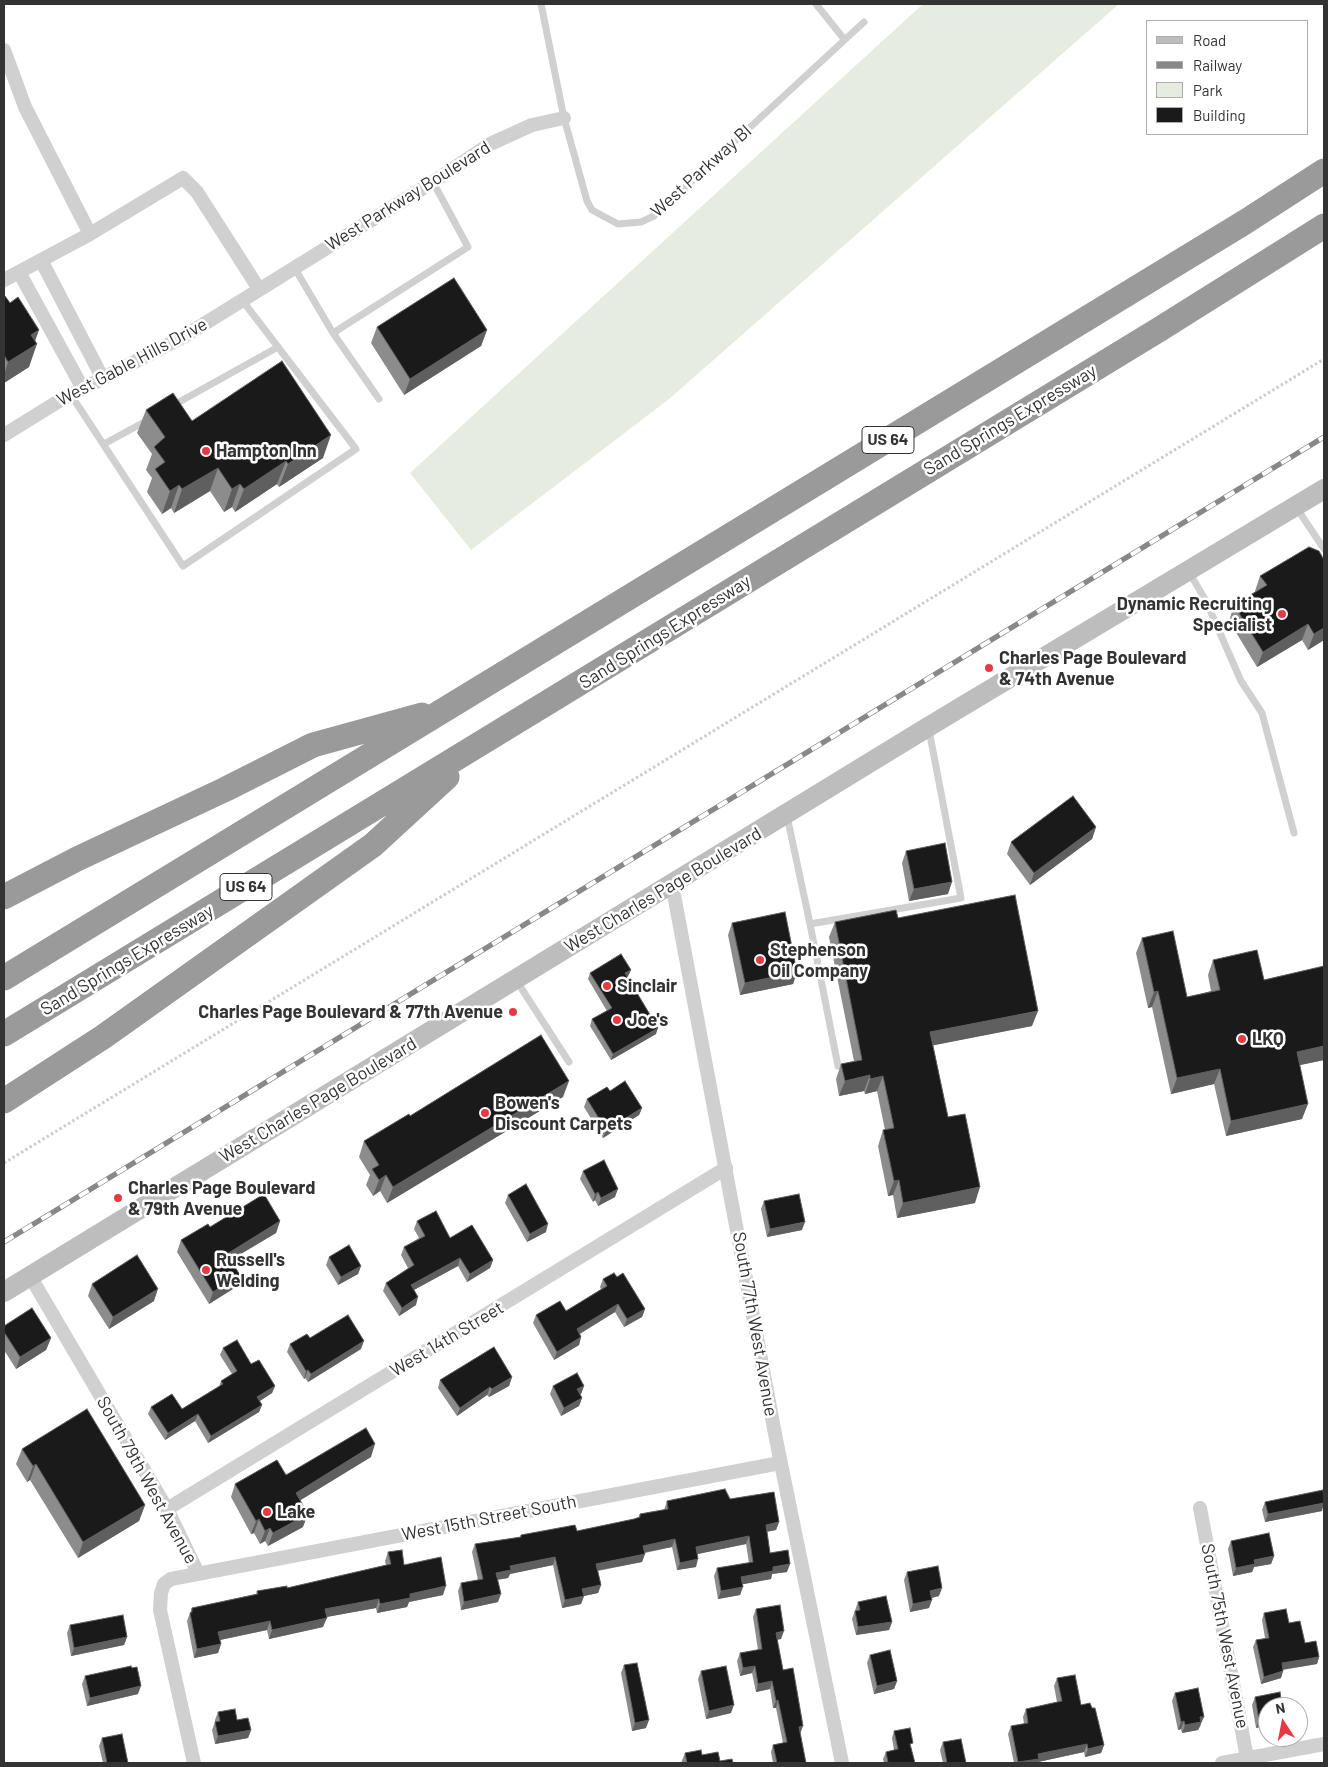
<!DOCTYPE html>
<html>
<head>
<meta charset="utf-8">
<style>
	body { margin:0 }
	#map { position:relative; width:1328px; height:1767px; overflow:hidden; background:#fff; font-family:Barlow,sans-serif }
	canvas { display:block }
	.frame { position:absolute; inset:0; border:5px solid #333; pointer-events:none }
	.legend { position:absolute; left:1146px; top:20px; width:162px; height:115px; box-sizing:border-box; background:#fff; border:1px solid #adadad; margin:0; padding:6px 9px; list-style:none; font-size:15px; color:#333 }
	.legend li { display:flex; align-items:center; gap:10px; height:25px }
	.legend b { width:25px; border:1px solid #adadad }
	.north { position:absolute; left:1258px; top:1697px; width:50px; height:50px; box-sizing:border-box; background:#fff; border:1px solid #adadad; border-radius:50%; rotate:349deg; font-size:14px; font-weight:700; line-height:20px; text-align:center; color:#333 }
	.north::after { content:''; display:block; margin:auto; width:18px; height:22px; background:#e63946; clip-path:polygon(50% 0,100% 100%,50% 72%,0 100%) }
</style>
</head>
<body>
<div id="map">
<canvas width="1328" height="1767"></canvas>
<div class="frame"></div>
<ul class="legend">
<li><b style="height:6px;background:#bdbdbd"></b>Road</li>
<li><b style="height:6px;background:#888"></b>Railway</li>
<li><b style="height:14px;background:#e6ecdf"></b>Park</li>
<li><b style="height:14px;background:#1a1a1a"></b>Building</li>
</ul>
<div class="north">N</div>
</div>
<script>
const ctx = document.querySelector('canvas').getContext('2d');
ctx.lineJoin = 'round';
function fillPath(path, color) { ctx.fillStyle = color; ctx.fill(path, 'evenodd'); }
const poly = rows => new Path2D(rows.map(r => 'M' + r).join(''));
function stroke(path, color, width, dash) { ctx.strokeStyle = color; ctx.lineWidth = width; ctx.lineCap = dash ? 'butt' : 'round'; ctx.setLineDash(dash || []); ctx.stroke(path); }
function drawText(font, color, halo, rows, align = 'center') {
  ctx.font = font + ' Barlow,sans-serif'; ctx.lineWidth = 5; ctx.setLineDash([]); ctx.textBaseline = 'middle'; ctx.strokeStyle = halo; ctx.fillStyle = color; for (const [text, x, y, turn = 0] of rows) {
    ctx.save(); ctx.translate(x, y); ctx.rotate((+turn || 0) * Math.PI / 180); ctx.textAlign = isNaN(turn) ? turn : align; if (halo) ctx.strokeText(text, 0, 0); ctx.fillText(text, 0, 0); ctx.restore();
  }
}
fillPath(poly([
	[923,4,1119,4,669,399,471,550,410,473]
]), '#e6ecdf');
stroke(poly([
	[4,1163,1324,359]
]), '#cdcdcd', 3, [2.5, 2.5]);
stroke(poly([
	[541,4,564,118,587,201,592,210,618,224,641,222,654,216,864,22],
	[816,4,844,39],
	[294,267,333,333,379,399],
	[333,333,468,247,433,182],
	[71,395,183,566,356,449,242,300],
	[172,406,278,347],
	[104,444,148,420],
	[1296,507,1324,549],
	[1189,572,1206,601,1241,681,1262,713,1294,833],
	[787,816,810,924,961,898,929,730],
	[810,924,838,1066],
	[516,980,569,1062]
]), '#d0d0d0', 7);
stroke(poly([
	[4,50,25,107,90,234,4,280],
	[90,234,183,178,197,192,259,289],
	[41,260,103,379],
	[19,272,83,389],
	[4,435,59,401,183,337,433,182,490,144,532,125,564,118],
	[672,884,776,1439,842,1763],
	[30,1276,167,1509,198,1573],
	[1200,1508,1248,1763],
	[167,1509,726,1168],
	[194,1763,160,1610,161,1593,164,1584,171,1579,780,1463],
	[1222,1763,1324,1744]
]), '#d0d0d0', 14);
stroke(poly([
	[4,1292,928,727,1324,489]
]), '#bdbdbd', 20);
stroke(poly([
	[4,897,77,859,226,789,313,745,422,715],
	[4,978,1245,222,1324,171],
	[4,1034,1160,329,1324,226],
	[4,1101,103,1037,373,845,447,777]
]), '#9a9a9a', 25);
const rail = poly([
	[4,1242,1324,437]
]);
stroke(rail, '#888', 5.5);
stroke(rail, '#fff', 4, [11]);
fillPath(poly([
	[4,296,35,341,29,367,4,383],
	[377,327,487,330,481,346,404,395,371,343],
	[146,410,192,421,323,458,279,487,277,484,235,512,232,507,224,512,210,491,174,513,171,508,162,514,147,492,152,478,146,470,152,454,137,433],
	[1260,576,1324,640,1308,650,1302,640,1257,667,1229,621,1234,605,1255,592,1255,591],
	[1096,827,1092,839,1030,885,1007,854,1011,842],
	[906,851,948,894,909,901,902,863],
	[898,918,1032,1026,933,1045,948,1117,975,1203,897,1218,893,1195,888,1196,878,1146,883,1130,885,1130,877,1091,865,1094,864,1091,839,1096,836,1079,841,1064,854,1061,829,937,835,922],
	[732,923,797,972,793,984,740,995,728,935],
	[1142,938,1187,997,1211,991,1208,975,1213,960,1264,980,1324,966,1324,1060,1300,1065,1302,1119,1226,1136,1214,1084,1171,1094,1152,1007,1148,1008,1136,953],
	[631,970,628,976,627,977,656,1034,611,1060,590,1026,592,1019,607,1011,588,979,590,973],
	[610,1091,642,1108,639,1115,603,1138,584,1107,587,1099],
	[563,1097,387,1203,380,1191,373,1196,366,1185,370,1175,359,1157,364,1141,410,1116],
	[583,1171,615,1197,598,1206,595,1200,593,1202,580,1179],
	[508,1195,546,1232,527,1242,505,1203],
	[764,1201,802,1230,767,1237,761,1209],
	[280,1221,276,1233,231,1260,236,1287,209,1304,177,1252,181,1240,210,1227],
	[417,1221,493,1260,490,1268,467,1282,458,1266,414,1290,416,1305,399,1316,383,1291,386,1283,408,1268,401,1255,404,1247,419,1238,414,1229],
	[329,1257,361,1266,358,1274,338,1285,326,1265],
	[617,1277,645,1309,642,1317,624,1327,615,1312,580,1334,581,1337,579,1345,554,1360,533,1323,536,1315,566,1311,601,1289,600,1287,603,1279],
	[92,1284,154,1301,109,1329,88,1296],
	[4,1326,51,1338,46,1350,16,1369,4,1350],
	[310,1338,361,1349,308,1382,305,1378,304,1379,287,1352,290,1344],
	[223,1348,251,1364,275,1386,272,1393,260,1401,262,1405,259,1412,208,1443,195,1421,165,1440,148,1414,151,1407,182,1409,219,1387,221,1381,232,1374,220,1355],
	[512,1377,509,1386,489,1397,487,1395,457,1416,438,1388,440,1380],
	[553,1386,584,1386,581,1394,580,1394,582,1398,579,1406,561,1416,550,1394],
	[22,1449,145,1505,139,1521,78,1558,30,1480,27,1482,16,1464],
	[371,1457,300,1500,303,1527,268,1546,265,1541,260,1544,254,1533,251,1534,231,1497,235,1484,286,1475],
	[730,1499,779,1522,776,1530,767,1532,770,1553,787,1572,772,1574,771,1579,743,1584,740,1595,718,1599,714,1576,717,1568,749,1563,746,1544,697,1554,696,1567,677,1570,672,1547,645,1553,642,1562,598,1571,601,1585,598,1593,584,1596,581,1604,562,1608,553,1565,510,1574,508,1578,498,1580,498,1602,461,1610,458,1591,461,1583,478,1580,472,1552,475,1544,520,1537,521,1535,577,1531,634,1519,638,1518,640,1514,664,1510,667,1501],
	[1265,1502,1322,1511,1265,1522,1262,1510],
	[1231,1541,1274,1556,1271,1564,1254,1567,1252,1572,1233,1576,1228,1549],
	[388,1552,443,1595,409,1602,407,1607,377,1613,376,1608,326,1617,323,1627,269,1639,267,1630,220,1640,221,1644,218,1653,194,1658,187,1621,192,1608,256,1594,257,1591,287,1588,386,1565,385,1561],
	[907,1572,939,1596,931,1598,929,1608,910,1612,904,1580],
	[858,1602,892,1622,889,1630,856,1635,852,1619],
	[756,1609,781,1639,777,1640,783,1670,800,1734,806,1763,773,1763,771,1752,773,1745,783,1743,776,1708,773,1708,770,1689,756,1692,752,1673,740,1676,737,1661,740,1653,758,1650,753,1617],
	[1264,1613,1289,1623,1305,1643,1319,1657,1317,1664,1283,1670,1281,1678,1261,1684,1253,1647,1256,1640,1265,1638,1262,1620],
	[70,1625,127,1637,124,1645,71,1656,67,1633],
	[870,1655,897,1681,894,1689,874,1694,867,1663],
	[624,1665,646,1728,632,1731,621,1673],
	[701,1671,731,1713,706,1719,698,1679],
	[85,1676,138,1694,87,1706,82,1684],
	[1057,1678,1081,1705,1104,1745,1101,1753,1085,1757,1084,1752,1038,1762,1037,1763,1014,1763,1008,1734,1011,1726,1024,1724,1023,1717,1026,1709,1057,1702,1054,1686],
	[1175,1693,1201,1725,1198,1730,1182,1733,1181,1729,1178,1730,1172,1701],
	[1255,1697,1282,1705,1281,1707,1268,1707,1256,1728,1252,1705],
	[218,1712,237,1720,251,1730,248,1738,215,1744,212,1730,215,1722,215,1720],
	[894,1731,911,1748,915,1763,884,1763,883,1759,886,1752,894,1750,892,1738],
	[102,1738,128,1763,103,1763,99,1746],
	[943,1742,966,1763,943,1763,940,1750],
	[685,1753,702,1755,720,1761,733,1763,681,1763]
]), '#8c8c8c');
fillPath(poly([
	[39,330,33,347,37,344,29,367,4,383,4,375,8,362,31,335],
	[487,330,481,346,404,395,410,379],
	[331,435,323,458,279,487,288,464],
	[286,461,277,484,235,512,244,489],
	[218,468,210,491,174,513,182,489],
	[240,484,232,507,224,512,232,489],
	[179,485,171,508,162,514,170,491],
	[1308,624,1302,640,1257,667,1263,652],
	[1324,628,1324,640,1308,650,1314,634],
	[1096,827,1092,839,1030,885,1034,873],
	[952,882,948,894,909,901,914,889],
	[631,970,628,976,623,980,625,973],
	[797,972,793,984,740,995,745,983],
	[1158,991,1152,1007,1148,1008,1154,992],
	[1038,1011,1032,1026,925,1047,930,1032],
	[658,1028,656,1034,611,1060,613,1054],
	[1324,1046,1324,1060,1291,1067,1297,1052],
	[1220,1069,1214,1084,1171,1094,1177,1078],
	[870,1075,864,1091,839,1096,845,1081],
	[883,1076,877,1091,865,1094,870,1079],
	[569,1081,563,1097,387,1203,393,1187],
	[1308,1104,1302,1119,1226,1136,1231,1121],
	[642,1108,639,1115,603,1138,606,1130],
	[386,1175,380,1191,373,1196,379,1180],
	[899,1180,893,1195,888,1196,894,1181],
	[980,1187,975,1203,897,1218,903,1203],
	[618,1189,615,1197,598,1206,601,1198],
	[598,1192,595,1200,593,1202,595,1194],
	[280,1221,276,1233,222,1265,227,1254],
	[805,1222,802,1230,767,1237,770,1229],
	[548,1224,546,1232,527,1242,530,1234],
	[460,1258,458,1266,408,1293,411,1285],
	[493,1260,490,1268,467,1282,470,1274],
	[361,1266,358,1274,338,1285,341,1277],
	[240,1275,236,1287,209,1304,213,1292],
	[158,1289,154,1301,109,1329,113,1317],
	[418,1297,416,1305,399,1316,402,1308],
	[618,1304,615,1312,574,1337,577,1329],
	[645,1309,642,1317,624,1327,627,1319],
	[581,1337,579,1345,554,1360,557,1352],
	[51,1338,46,1350,16,1369,20,1357],
	[364,1341,361,1349,308,1382,311,1374],
	[308,1370,305,1378,304,1379,306,1371],
	[512,1377,509,1386,489,1397,492,1389],
	[275,1386,272,1393,255,1404,257,1397],
	[584,1386,581,1394,574,1397,577,1389],
	[490,1387,487,1395,457,1416,460,1408],
	[582,1398,579,1406,561,1416,564,1408],
	[262,1405,259,1412,208,1443,211,1436],
	[198,1414,195,1421,165,1440,168,1433],
	[375,1444,371,1457,291,1506,296,1493],
	[36,1464,30,1480,27,1482,33,1466],
	[1324,1503,1322,1511,1265,1522,1268,1514],
	[145,1505,139,1521,78,1558,83,1542],
	[308,1514,303,1527,268,1546,273,1533],
	[259,1519,254,1533,251,1534,256,1521],
	[779,1522,776,1530,763,1532,766,1525],
	[270,1528,265,1541,260,1544,265,1531],
	[749,1536,746,1544,693,1555,696,1547],
	[675,1539,672,1547,641,1553,643,1546],
	[645,1554,642,1562,594,1571,596,1564],
	[1274,1556,1271,1564,1254,1567,1252,1572,1233,1576,1236,1568,1254,1560],
	[555,1557,553,1565,510,1574,508,1578,493,1580,496,1573,510,1566],
	[698,1559,696,1567,677,1570,680,1563],
	[790,1564,787,1572,772,1574,771,1579,739,1585,741,1577,773,1567],
	[601,1585,598,1593,584,1596,581,1604,562,1608,565,1600,582,1589],
	[446,1586,443,1595,409,1602,407,1607,377,1613,380,1604,410,1594],
	[743,1587,740,1595,718,1599,721,1591],
	[942,1588,939,1596,927,1599,930,1591],
	[501,1594,498,1602,461,1610,464,1602],
	[379,1599,376,1608,321,1618,325,1609],
	[932,1600,929,1608,910,1612,913,1604],
	[327,1618,323,1627,269,1639,272,1630],
	[270,1621,267,1630,215,1641,218,1632],
	[892,1622,889,1630,856,1635,858,1627],
	[784,1631,781,1639,773,1640,776,1633],
	[127,1637,124,1645,71,1656,74,1648],
	[221,1644,218,1653,194,1658,197,1649],
	[1319,1657,1317,1664,1279,1670,1282,1663],
	[755,1666,752,1673,740,1676,743,1668],
	[1283,1671,1281,1678,1261,1684,1264,1677],
	[772,1681,770,1689,756,1692,758,1684],
	[897,1681,894,1689,874,1694,877,1686],
	[141,1686,138,1694,87,1706,90,1698],
	[778,1700,776,1708,773,1708,776,1701],
	[734,1705,731,1713,706,1719,709,1711],
	[1200,1717,1204,1717,1198,1730,1182,1733,1185,1725],
	[1268,1718,1268,1726,1256,1728,1259,1720],
	[649,1720,646,1728,632,1731,635,1723],
	[1184,1721,1181,1729,1178,1730,1181,1722],
	[803,1726,800,1734,799,1727],
	[251,1730,248,1738,215,1744,218,1736],
	[1087,1744,1084,1752,1038,1762,1037,1763,1017,1763,1018,1762,1038,1754],
	[1104,1745,1101,1753,1085,1757,1088,1749]
]), '#5f5f5f');
const building = poly([
	[454,278,487,330,410,379,377,327,454,278],
	[4,296,5,296,10,303,18,297,39,330,31,335,37,344,8,362,4,355,4,296],
	[282,361,331,435,288,464,286,461,244,489,240,484,232,489,218,468,182,489,179,485,170,491,155,469,165,462,154,447,165,437,146,410,173,393,192,421,282,361],
	[1309,547,1319,551,1324,560,1324,628,1314,634,1308,624,1263,652,1234,605,1267,585,1260,576,1309,547],
	[1073,796,1096,827,1034,873,1011,842,1073,796],
	[945,843,952,882,914,889,906,851,945,843],
	[1015,895,1038,1011,930,1032,948,1117,965,1114,980,1187,903,1203,899,1180,894,1181,883,1130,894,1128,883,1076,870,1079,870,1075,845,1081,841,1064,862,1060,835,922,896,910,898,918,1015,895],
	[785,912,797,972,745,983,732,923,785,912],
	[1173,931,1187,997,1220,990,1213,960,1257,950,1264,980,1324,966,1324,1046,1297,1052,1308,1104,1231,1121,1220,1069,1177,1078,1158,991,1154,992,1142,938,1173,931],
	[621,954,631,970,625,973,658,1028,613,1054,592,1019,612,1008,590,973,621,954],
	[541,1035,569,1081,393,1187,386,1175,379,1180,372,1169,379,1165,364,1141,409,1114,410,1116,541,1035],
	[625,1081,642,1108,606,1130,587,1099,607,1087,610,1091,625,1081],
	[604,1160,618,1189,601,1198,598,1192,595,1194,583,1171,604,1160],
	[526,1184,548,1224,530,1234,508,1195,526,1184],
	[264,1194,280,1221,227,1254,240,1275,213,1292,181,1240,208,1224,210,1227,264,1194],
	[799,1194,805,1222,770,1229,764,1201,799,1194],
	[436,1211,450,1238,472,1225,493,1260,470,1274,460,1258,411,1285,418,1297,402,1308,386,1283,414,1265,404,1247,425,1236,417,1221,436,1211],
	[349,1245,361,1266,341,1277,329,1257,349,1245],
	[137,1255,158,1289,113,1317,92,1284,137,1255],
	[614,1273,617,1277,623,1273,645,1309,627,1319,618,1304,577,1329,581,1337,557,1352,536,1315,560,1301,566,1311,607,1286,603,1279,614,1273],
	[32,1308,51,1338,20,1357,4,1332,4,1326,32,1308],
	[348,1315,364,1341,311,1374,308,1370,306,1371,290,1344,307,1334,310,1338,348,1315],
	[237,1340,251,1364,259,1360,275,1386,257,1397,262,1405,211,1436,198,1414,168,1433,151,1407,172,1394,182,1409,223,1384,221,1381,237,1371,223,1348,237,1340],
	[494,1347,512,1377,492,1389,490,1387,460,1408,440,1380,494,1347],
	[577,1373,584,1386,577,1389,582,1398,564,1408,553,1386,577,1373],
	[87,1409,145,1505,83,1542,36,1464,33,1466,22,1449,87,1409],
	[366,1428,375,1444,296,1493,308,1514,273,1533,270,1528,265,1531,259,1519,256,1521,235,1484,277,1460,286,1475,366,1428],
	[725,1489,730,1499,774,1492,779,1522,766,1525,770,1553,788,1550,790,1564,773,1567,773,1571,741,1577,743,1587,721,1591,717,1568,753,1562,749,1536,696,1547,698,1559,680,1563,675,1539,643,1546,645,1554,596,1564,601,1585,582,1589,584,1596,565,1600,555,1557,510,1566,511,1570,496,1573,501,1594,464,1602,461,1583,483,1579,475,1544,521,1537,521,1535,575,1525,577,1531,634,1519,640,1517,640,1514,668,1509,667,1501,725,1489],
	[1323,1490,1324,1498,1324,1503,1268,1514,1265,1502,1323,1490],
	[1269,1533,1274,1556,1254,1560,1255,1564,1236,1568,1231,1541,1269,1533],
	[402,1550,404,1565,441,1557,446,1586,410,1594,410,1598,380,1604,379,1599,325,1609,327,1618,272,1630,270,1621,218,1632,221,1644,197,1649,190,1613,192,1612,192,1608,258,1594,257,1591,287,1586,287,1588,391,1564,388,1552,402,1550],
	[938,1566,942,1588,930,1591,932,1600,913,1604,907,1572,938,1566],
	[886,1596,892,1622,858,1627,855,1611,860,1610,858,1602,886,1596],
	[780,1605,784,1631,776,1633,783,1670,793,1668,803,1726,799,1727,806,1763,777,1763,773,1745,787,1742,778,1700,776,1701,772,1681,758,1684,755,1666,743,1668,740,1653,762,1649,756,1609,780,1605],
	[1286,1609,1289,1623,1300,1621,1305,1643,1316,1641,1319,1657,1282,1663,1283,1671,1264,1677,1256,1640,1269,1638,1264,1613,1286,1609],
	[123,1615,127,1637,74,1648,70,1625,123,1615],
	[890,1650,897,1681,877,1686,870,1655,890,1650],
	[637,1663,649,1720,635,1723,624,1665,637,1663],
	[131,1666,132,1668,137,1667,141,1686,90,1698,85,1676,131,1666],
	[726,1666,734,1705,709,1711,701,1671,726,1666],
	[1075,1675,1081,1705,1090,1703,1092,1708,1095,1708,1104,1745,1088,1749,1087,1744,1038,1754,1039,1759,1018,1762,1011,1726,1028,1723,1026,1709,1062,1701,1057,1678,1075,1675],
	[1198,1688,1204,1717,1200,1717,1201,1722,1185,1725,1184,1721,1181,1722,1175,1693,1198,1688],
	[1280,1692,1282,1705,1276,1707,1268,1707,1268,1718,1259,1720,1255,1697,1280,1692],
	[235,1709,237,1720,248,1718,251,1730,218,1736,215,1722,220,1721,218,1712,235,1709],
	[910,1728,913,1743,910,1744,915,1763,888,1763,886,1752,898,1749,894,1731,910,1728],
	[122,1734,128,1763,107,1763,102,1738,122,1734],
	[961,1739,966,1763,947,1763,943,1742,961,1739],
	[701,1750,702,1755,718,1752,720,1761,732,1759,733,1763,687,1763,685,1753,701,1750]
]);
fillPath(building, '#1a1a1a');
stroke(building, '#5f5f5f', 1);
for (const [x, y, r, color] of [
	[206,451,5,"#e63946"],
	[1282,614,5,"#e63946"],
	[989,668,5,"#e63946"],
	[760,960,5,"#e63946"],
	[607,986,5,"#e63946"],
	[513,1012,5,"#e63946"],
	[617,1020,5,"#e63946"],
	[1242,1039,5,"#e63946"],
	[485,1113,5,"#e63946"],
	[118,1198,5,"#e63946"],
	[206,1270,5,"#e63946"],
	[267,1512,5,"#e63946"]
]) { const dot = new Path2D(); dot.arc(x, y, r, 0, 2 * Math.PI); ctx.fillStyle = color; ctx.fill(dot); stroke(dot, '#fff', 2); }
for (const [x, y, w] of [
	[888,440,52],
	[246,887,52]
]) { const box = new Path2D(); box.roundRect(x - w / 2, y - 13.5, w, 27, 4); ctx.fillStyle = '#fff'; ctx.fill(box); stroke(box, '#333', 1); }
drawText('bold 16px', '#333', null, [
	["US 64",888,440],
	["US 64",246,887]
]);
drawText('18px', '#333', '#fff', [
	["West Parkway Bl",701,171,-42],
	["West Parkway Boulevard",408,196,-32],
	["West Gable Hills Drive",132,362,-28],
	["Sand Springs Expressway",1010,420,-31],
	["Sand Springs Expressway",665,632,-32],
	["West Charles Page Boulevard",663,890,-31],
	["Sand Springs Expressway",127,960,-31],
	["West Charles Page Boulevard",318,1100,-31],
	["South 77th West Avenue",755,1324,80],
	["West 14th Street",447,1339,-31],
	["South 79th West Avenue",147,1480,61],
	["West 15th Street South",489,1518,-11],
	["South 75th West Avenue",1225,1636,79]
]);
drawText('bold 18px', '#333', '#fff', [
	["Hampton Inn",216,451],
	["Dynamic Recruiting",1272,604,"right"],
	["Specialist",1272,625,"right"],
	["Charles Page Boulevard",999,658],
	["& 74th Avenue",999,679],
	["Stephenson",770,950],
	["Oil Company",770,971],
	["Sinclair",617,986],
	["Charles Page Boulevard & 77th Avenue",503,1012,"right"],
	["Joe's",627,1020],
	["LKQ",1252,1039],
	["Bowen's",495,1103],
	["Discount Carpets",495,1124],
	["Charles Page Boulevard",128,1188],
	["& 79th Avenue",128,1209],
	["Russell's",216,1260],
	["Welding",216,1281],
	["Lake",277,1512]
], 'left');
</script>
</body>
</html>
